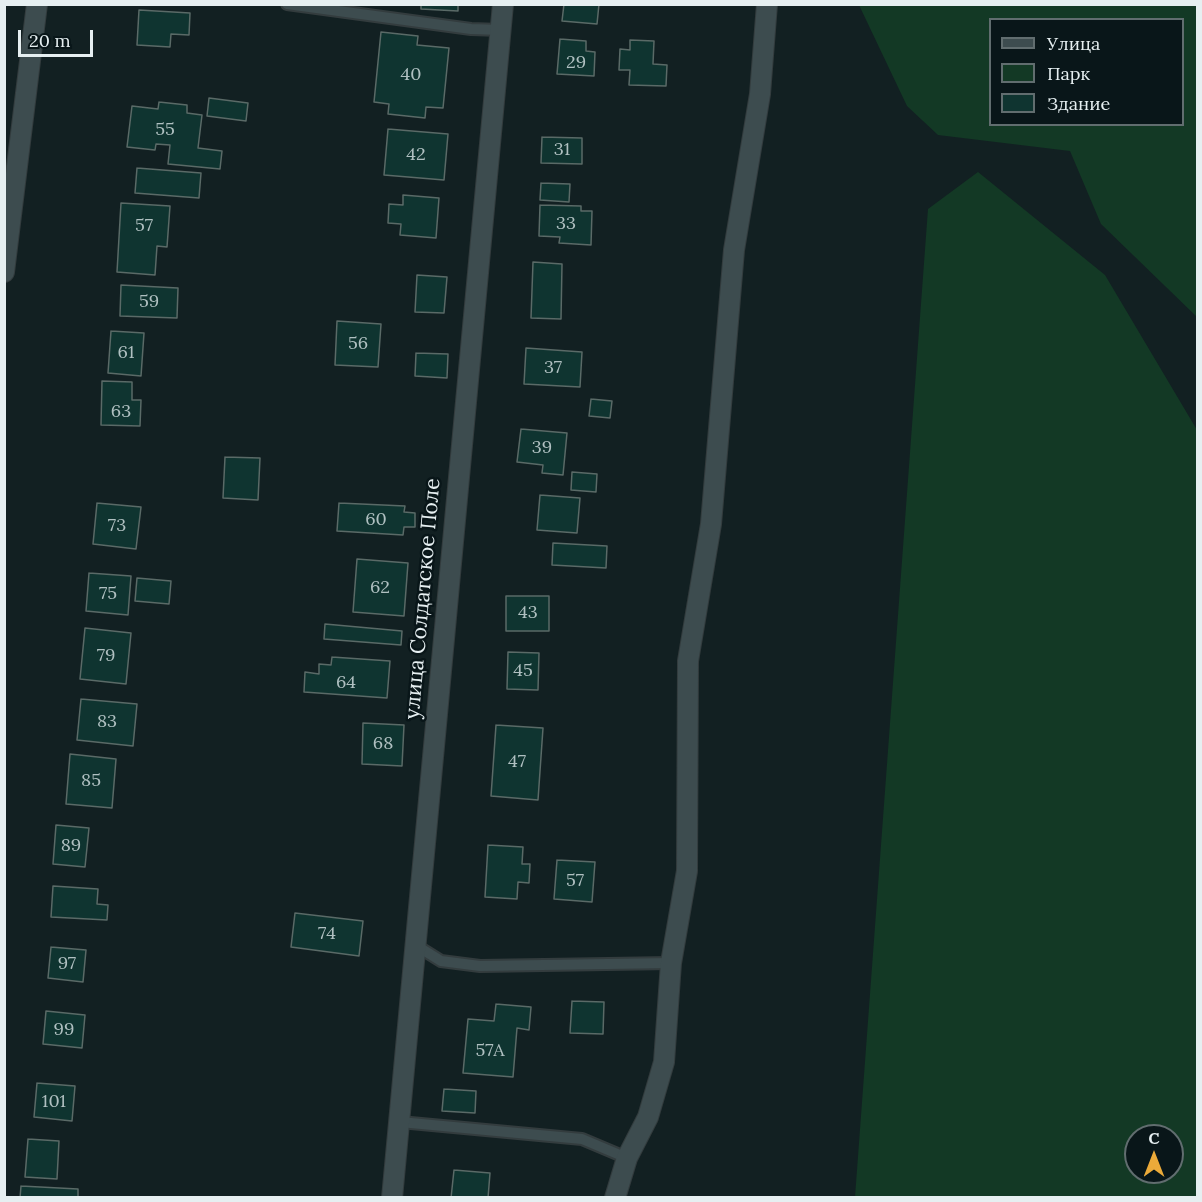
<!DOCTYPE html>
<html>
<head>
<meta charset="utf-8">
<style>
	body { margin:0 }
	#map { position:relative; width:1202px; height:1202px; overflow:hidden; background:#122022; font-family:Lora,serif }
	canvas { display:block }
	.frame { position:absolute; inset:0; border:6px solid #e6eff1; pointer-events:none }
	.legend { position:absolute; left:989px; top:18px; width:195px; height:108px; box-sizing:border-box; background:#091619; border:2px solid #616d6f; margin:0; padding:8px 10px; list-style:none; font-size:18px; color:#e6eff1 }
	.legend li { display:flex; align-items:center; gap:12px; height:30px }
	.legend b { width:30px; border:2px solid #616d6f }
	.north { position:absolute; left:1124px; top:1124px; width:60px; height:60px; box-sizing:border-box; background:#091619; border:2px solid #616d6f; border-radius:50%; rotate:0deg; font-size:16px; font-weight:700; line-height:24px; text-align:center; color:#e6eff1 }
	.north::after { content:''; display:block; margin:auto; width:21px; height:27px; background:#ebaa39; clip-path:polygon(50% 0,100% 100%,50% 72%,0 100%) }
	.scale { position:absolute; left:18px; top:30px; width:75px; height:27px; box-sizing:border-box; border:3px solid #e6eff1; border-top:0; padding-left:8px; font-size:18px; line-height:21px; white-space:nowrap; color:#e6eff1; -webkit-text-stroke:4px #091619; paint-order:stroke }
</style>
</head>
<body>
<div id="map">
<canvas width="1202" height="1202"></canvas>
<div class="frame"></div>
<ul class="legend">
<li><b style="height:8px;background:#3d4c4f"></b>Улица</li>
<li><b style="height:16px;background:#133925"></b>Парк</li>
<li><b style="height:16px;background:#0f3430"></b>Здание</li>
</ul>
<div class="north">С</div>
<div class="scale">20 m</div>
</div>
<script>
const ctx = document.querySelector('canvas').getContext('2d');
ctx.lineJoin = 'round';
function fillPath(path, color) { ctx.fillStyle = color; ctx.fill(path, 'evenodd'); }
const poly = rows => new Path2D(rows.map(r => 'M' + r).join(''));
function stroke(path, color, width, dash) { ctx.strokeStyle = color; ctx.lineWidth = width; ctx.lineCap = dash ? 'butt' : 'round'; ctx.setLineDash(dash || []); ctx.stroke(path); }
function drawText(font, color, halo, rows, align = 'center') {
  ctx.font = font + ' Lora,serif'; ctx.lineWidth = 5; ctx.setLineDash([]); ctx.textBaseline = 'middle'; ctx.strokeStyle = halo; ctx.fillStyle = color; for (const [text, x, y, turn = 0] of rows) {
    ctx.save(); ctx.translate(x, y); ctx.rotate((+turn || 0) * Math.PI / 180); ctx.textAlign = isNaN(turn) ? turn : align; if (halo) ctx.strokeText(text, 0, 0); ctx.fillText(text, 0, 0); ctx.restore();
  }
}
fillPath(poly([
	[859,5,1197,5,1197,317,1101,224,1070,151,938,135,907,106],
	[990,20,1182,20,1182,124,990,124],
	[978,172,1105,275,1197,430,1197,1197,855,1197,928,209],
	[1136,1136,1172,1136,1172,1172,1136,1172]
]), '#133925');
const building = poly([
	[421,4,458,4,458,11,421,9,421,4],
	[564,4,599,4,597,24,562,21,564,4],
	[139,10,190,13,189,35,171,34,170,47,137,45,139,10],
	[381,32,418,36,417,45,449,48,443,108,426,107,425,118,388,114,389,104,374,102,381,32],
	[560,39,586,41,586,51,595,52,594,76,557,74,560,39],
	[630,40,654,41,653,64,667,65,666,86,629,85,630,70,619,70,620,49,630,50,630,40],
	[209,98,248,103,246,121,207,116,209,98],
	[159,102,187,105,187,113,202,115,198,148,222,151,220,169,168,164,170,145,156,144,155,150,127,147,132,106,158,109,159,102],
	[388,129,448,134,444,180,384,175,388,129],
	[542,137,582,138,582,164,541,163,542,137],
	[137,168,201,173,199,198,135,193,137,168],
	[541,183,570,184,569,202,540,200,541,183],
	[403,195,439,198,436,238,400,235,401,224,388,223,389,204,403,205,403,195],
	[121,203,170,206,167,247,157,246,155,275,117,272,121,203],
	[540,205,581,206,581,211,592,211,591,245,559,243,560,237,539,236,540,205],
	[533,262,562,264,561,319,531,318,533,262],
	[417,275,447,277,444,313,415,312,417,275],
	[121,285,178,288,177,318,120,316,121,285],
	[337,321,381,324,378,367,335,365,337,321],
	[111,331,144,333,141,376,108,373,111,331],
	[526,348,582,352,580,387,524,384,526,348],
	[416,353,448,354,447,378,415,376,416,353],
	[102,381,132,382,132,400,141,400,140,426,101,425,102,381],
	[591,399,612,401,610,418,589,416,591,399],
	[521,429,567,433,563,475,542,473,543,465,517,462,521,429],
	[225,457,260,458,258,500,223,498,225,457],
	[572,472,597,474,596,492,571,490,572,472],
	[540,495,580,498,577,533,537,530,540,495],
	[97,503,141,507,136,549,93,544,97,503],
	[339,503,405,506,404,512,415,513,415,527,404,527,403,535,337,531,339,503],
	[553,543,607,546,606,568,552,565,553,543],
	[357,559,408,563,404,616,353,612,357,559],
	[89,573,131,576,128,615,86,611,89,573],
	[137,578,171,581,169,604,135,601,137,578],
	[506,596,549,596,549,631,506,631,506,596],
	[325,624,402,631,401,645,324,639,325,624],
	[85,628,131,633,126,684,80,679,85,628],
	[508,652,539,653,538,690,507,689,508,652],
	[332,657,390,661,387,698,304,692,305,672,319,674,319,664,331,665,332,657],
	[81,699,137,704,133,746,77,740,81,699],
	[363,723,404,725,402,766,362,764,363,723],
	[496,725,543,728,538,800,491,796,496,725],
	[70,754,116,759,112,808,66,804,70,754],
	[56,825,89,828,85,867,53,864,56,825],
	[488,845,523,847,522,864,530,864,529,883,518,882,517,899,485,897,488,845],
	[557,860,595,862,592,902,554,899,557,860],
	[53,886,98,889,97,904,108,905,107,920,51,917,53,886],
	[295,913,363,921,359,956,291,947,295,913],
	[51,947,86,950,83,982,48,978,51,947],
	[572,1001,604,1002,603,1034,570,1033,572,1001],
	[496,1004,531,1007,529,1030,517,1028,513,1077,463,1073,468,1019,494,1021,496,1004],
	[46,1011,85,1015,82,1048,43,1044,46,1011],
	[37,1083,75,1086,72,1121,34,1117,37,1083],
	[444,1089,476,1091,475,1113,442,1111,444,1089],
	[28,1139,59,1141,57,1179,25,1177,28,1139],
	[454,1170,490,1173,488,1198,451,1198,454,1170],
	[21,1186,78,1189,78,1198,20,1198,21,1186]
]);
fillPath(building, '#0f3430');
stroke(building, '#5a6a67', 1.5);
const service = poly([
	[287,4,471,29,501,30],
	[417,946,441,961,480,966,671,963],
	[400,1122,582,1139,627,1158]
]);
const minor = poly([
	[4,272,37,4],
	[392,1198,503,4],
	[615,1198,627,1158,648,1117,664,1062,671,963,687,871,688,661,711,524,734,250,760,94,767,4]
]);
stroke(service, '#333c3e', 14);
stroke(minor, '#333c3e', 22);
stroke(service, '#3d4c4f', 10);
stroke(minor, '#3d4c4f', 20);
drawText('18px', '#b0c0c1', null, [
	["29",576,63],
	["40",411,75],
	["55",165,130],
	["31",562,150],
	["42",416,155],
	["33",566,224],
	["57",144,226],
	["59",149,302],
	["56",358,344],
	["61",126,353],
	["37",553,368],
	["63",121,412],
	["39",542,448],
	["60",376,520],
	["73",117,526],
	["62",380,588],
	["75",108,594],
	["43",528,613],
	["79",106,656],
	["45",523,671],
	["64",346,683],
	["83",107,722],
	["68",383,744],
	["47",517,762],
	["85",91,781],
	["89",71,846],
	["57",575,881],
	["74",327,934],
	["97",67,964],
	["99",64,1030],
	["57А",490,1051],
	["101",54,1102]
]);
drawText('21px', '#e6eff1', '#091619', [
	["улица Солдатское Поле",423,599,-85]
]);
</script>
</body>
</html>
